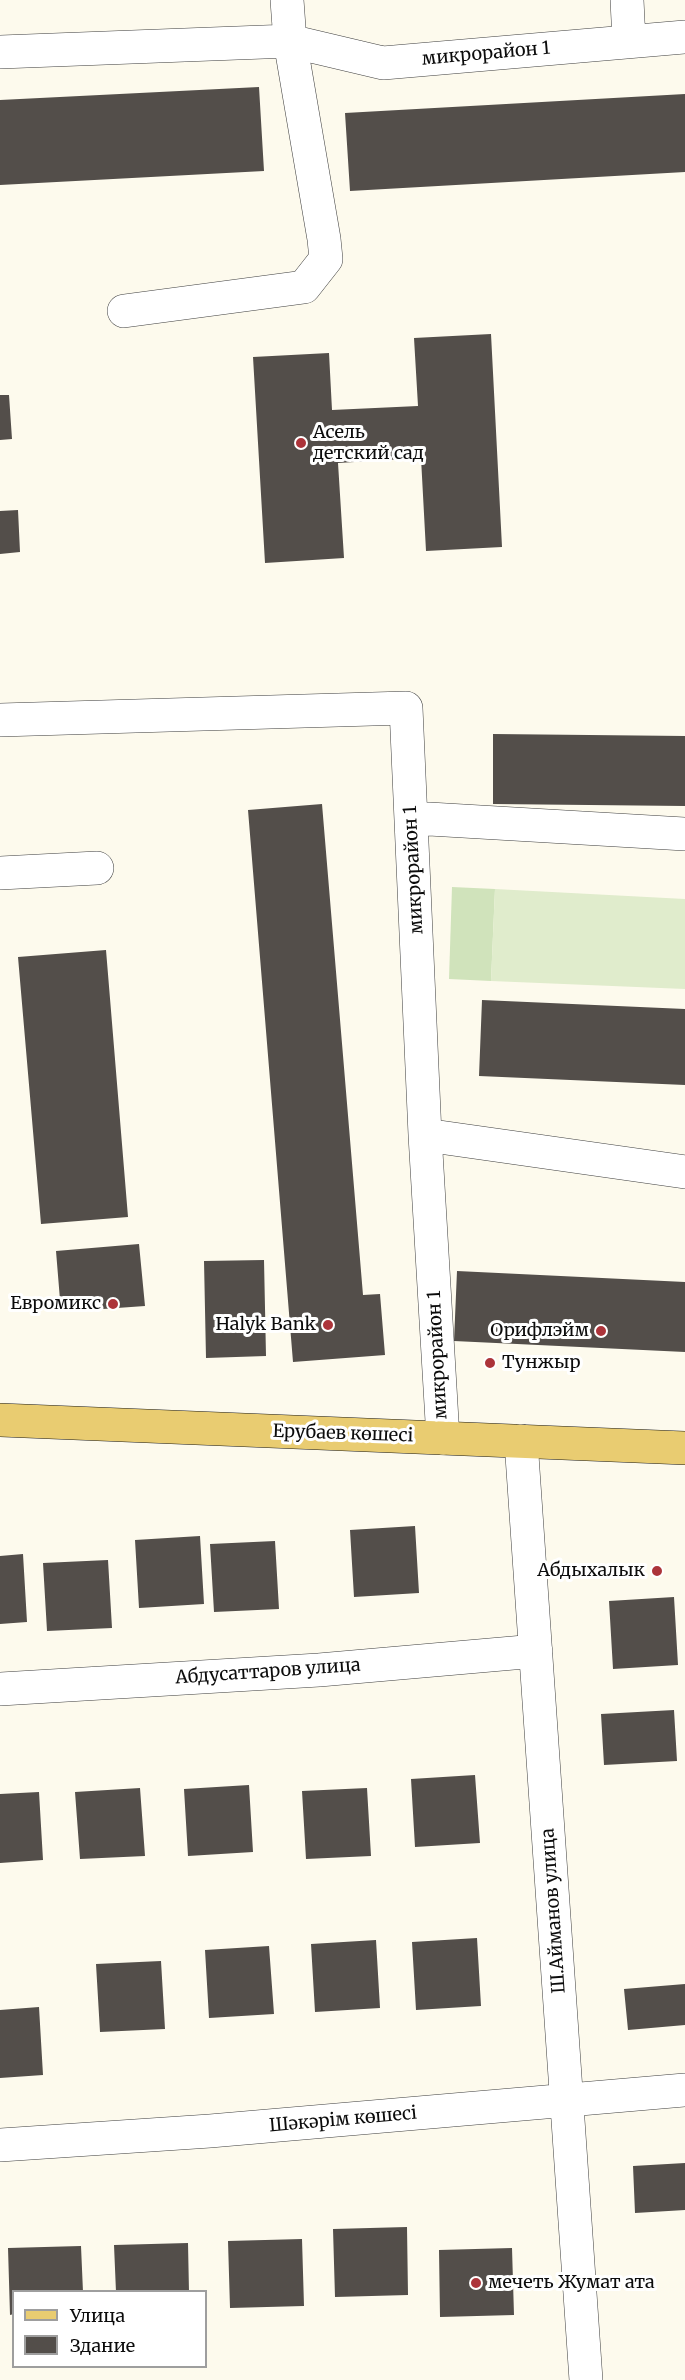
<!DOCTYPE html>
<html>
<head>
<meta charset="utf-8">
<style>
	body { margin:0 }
	#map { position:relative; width:685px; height:2380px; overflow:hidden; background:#fdfaed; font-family:Merriweather,serif }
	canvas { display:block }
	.legend { position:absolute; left:12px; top:2290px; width:195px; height:78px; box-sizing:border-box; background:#fff; border:2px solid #9e9e9e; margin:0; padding:8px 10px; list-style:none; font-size:18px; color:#0c0c0c }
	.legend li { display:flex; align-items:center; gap:12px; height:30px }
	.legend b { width:30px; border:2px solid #9e9e9e }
</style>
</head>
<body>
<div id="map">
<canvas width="685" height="2380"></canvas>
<ul class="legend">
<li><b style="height:8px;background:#e9cc71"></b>Улица</li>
<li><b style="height:16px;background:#534e4a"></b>Здание</li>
</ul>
</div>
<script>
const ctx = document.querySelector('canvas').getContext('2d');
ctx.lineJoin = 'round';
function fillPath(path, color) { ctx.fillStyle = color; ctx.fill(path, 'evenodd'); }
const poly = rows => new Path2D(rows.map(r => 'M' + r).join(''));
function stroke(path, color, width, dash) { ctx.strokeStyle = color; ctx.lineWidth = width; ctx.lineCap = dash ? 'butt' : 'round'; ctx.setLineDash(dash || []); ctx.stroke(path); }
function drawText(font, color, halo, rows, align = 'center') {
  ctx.font = font + ' Merriweather,serif'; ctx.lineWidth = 6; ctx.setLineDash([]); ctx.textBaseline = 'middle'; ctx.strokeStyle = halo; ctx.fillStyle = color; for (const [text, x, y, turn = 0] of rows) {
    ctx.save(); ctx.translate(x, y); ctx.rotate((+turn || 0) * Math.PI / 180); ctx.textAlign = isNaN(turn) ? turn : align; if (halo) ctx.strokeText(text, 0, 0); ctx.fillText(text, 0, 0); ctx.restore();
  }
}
fillPath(poly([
	[452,887,495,889,491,981,449,979]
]), '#d0e3bb');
fillPath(poly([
	[495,889,685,899,685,989,491,981]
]), '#e0eccc');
fillPath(poly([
	[259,87,264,171,0,185,0,100],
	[685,94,685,172,350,191,345,113],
	[491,334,502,547,426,551,421,458,338,463,344,558,265,563,253,357,329,353,332,410,418,406,414,338],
	[0,395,9,395,12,439,0,440],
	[18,510,20,552,0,554,0,511],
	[493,734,685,736,685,806,493,804],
	[322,804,363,1295,380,1294,385,1355,293,1362,248,810],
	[106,950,128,1217,41,1224,18,957],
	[482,1000,685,1009,685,1085,479,1076],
	[139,1244,145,1306,61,1312,56,1251],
	[264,1260,266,1356,206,1358,204,1261],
	[457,1271,685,1282,685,1352,454,1341],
	[415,1526,419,1593,354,1597,350,1530],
	[200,1536,204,1604,139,1608,135,1540],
	[275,1541,279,1609,214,1612,210,1544],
	[23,1554,27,1622,0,1624,0,1556],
	[108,1560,112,1628,47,1631,43,1563],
	[674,1597,678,1665,613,1669,609,1601],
	[674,1710,677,1761,604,1765,601,1714],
	[475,1775,480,1843,415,1847,411,1779],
	[249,1785,253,1852,188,1856,184,1789],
	[140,1788,145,1856,80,1859,75,1792],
	[367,1788,371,1856,306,1859,302,1791],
	[39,1792,43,1860,0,1863,0,1794],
	[477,1938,481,2006,416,2010,412,1942],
	[376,1940,380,2008,315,2012,311,1944],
	[269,1946,274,2014,209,2018,205,1950],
	[161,1961,165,2029,100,2032,96,1964],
	[685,1984,685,2025,628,2030,624,1989],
	[39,2007,43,2075,0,2078,0,2010],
	[685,2163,685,2210,635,2213,633,2166],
	[407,2227,408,2295,335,2297,333,2229],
	[302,2239,304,2306,230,2308,228,2241],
	[188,2243,189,2292,116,2292,114,2245],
	[81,2246,83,2292,14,2292,14,2314,10,2315,8,2248],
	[512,2248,514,2315,440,2317,439,2250]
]), '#534e4a');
const minor = poly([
	[627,0,629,41],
	[0,52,290,41,383,63,685,37],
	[124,311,304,287,326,259,324,239,290,41,287,0],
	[0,720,406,708,425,1135,443,1438],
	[412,818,685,834],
	[0,873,97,868],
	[425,1135,685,1172],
	[521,1441,586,2380],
	[0,1689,319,1670,536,1651],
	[0,2145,210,2131,685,2090]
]);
const major = poly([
	[0,1420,685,1448]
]);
stroke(minor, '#3f3f3f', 34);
stroke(major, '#1d1d1d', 34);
stroke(minor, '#fff', 33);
stroke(major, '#e9cc71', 33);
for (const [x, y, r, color] of [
	[301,443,6,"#ac343a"],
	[113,1304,6,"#ac343a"],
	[328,1325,6,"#ac343a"],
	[601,1331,6,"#ac343a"],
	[490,1363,6,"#ac343a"],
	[657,1571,6,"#ac343a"],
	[476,2283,6,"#ac343a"]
]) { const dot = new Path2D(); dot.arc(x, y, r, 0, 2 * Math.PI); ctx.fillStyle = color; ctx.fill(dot); stroke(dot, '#fff', 2); }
drawText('18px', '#0c0c0c', '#fff', [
	["микрорайон 1",486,54,-5],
	["микрорайон 1",414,870,-93],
	["микрорайон 1",438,1355,-93],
	["Ерубаев көшесі",343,1434,2],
	["Абдусаттаров улица",268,1672,-4],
	["Ш.Айманов улица",554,1911,-94],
	["Шәкәрім көшесі",343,2120,-5]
]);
drawText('18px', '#0c0c0c', '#fff', [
	["Асель",313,433,"left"],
	["детский сад",313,454,"left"],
	["Евромикс",101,1304],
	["Halyk Bank",316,1325],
	["Орифлэйм",589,1331],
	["Тунжыр",502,1363,"left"],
	["Абдыхалык",645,1571],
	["мечеть Жумат ата",488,2283,"left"]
], 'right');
</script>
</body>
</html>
